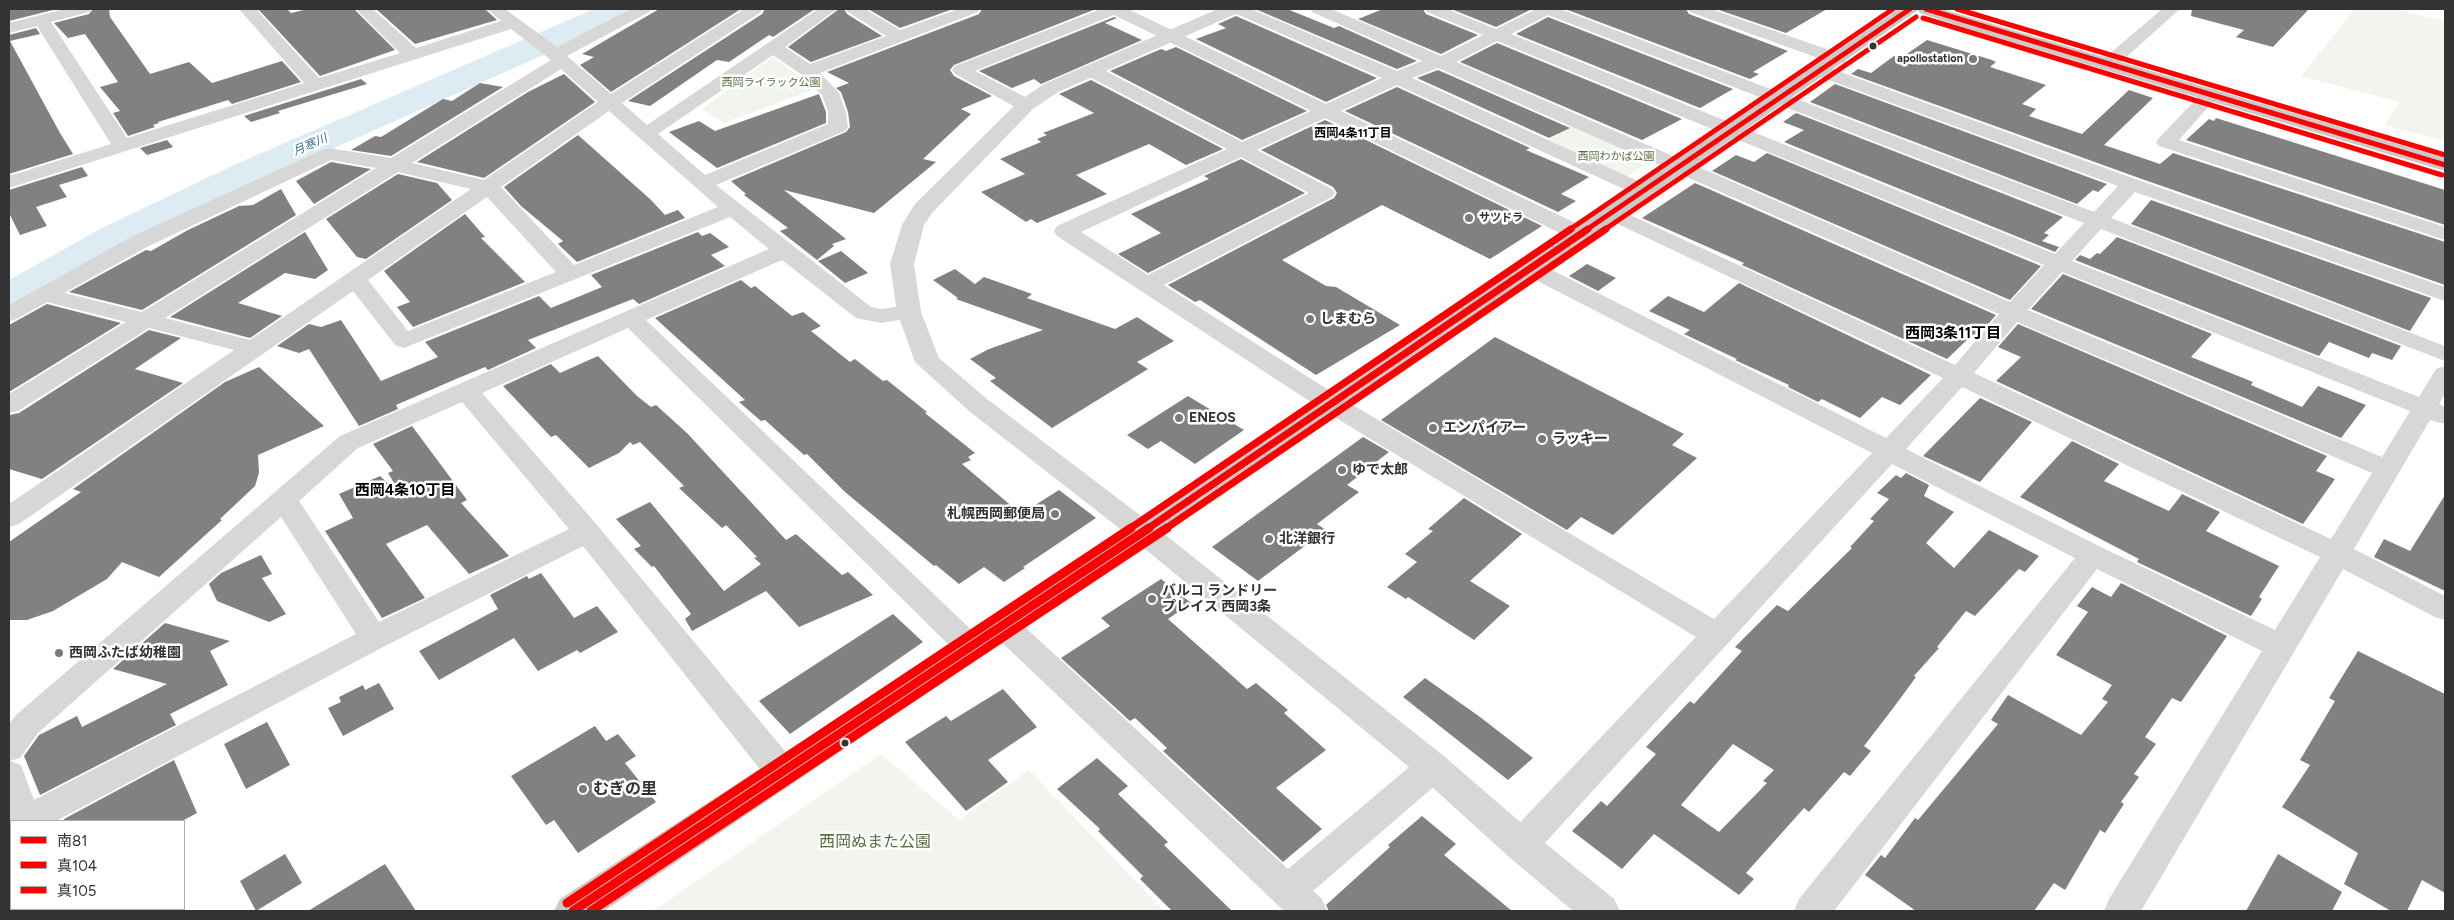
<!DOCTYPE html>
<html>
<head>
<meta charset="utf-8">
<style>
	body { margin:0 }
	#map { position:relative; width:2454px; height:920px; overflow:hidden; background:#fff; font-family:Figtree,"Noto Sans JP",sans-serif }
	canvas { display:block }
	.frame { position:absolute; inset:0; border:10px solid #333; pointer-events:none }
	.legend { position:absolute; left:10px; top:820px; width:175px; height:90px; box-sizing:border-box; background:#fff; border:1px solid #adadad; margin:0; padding:6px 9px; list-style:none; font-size:15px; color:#333 }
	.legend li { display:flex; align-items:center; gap:10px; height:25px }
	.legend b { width:25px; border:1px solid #adadad }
</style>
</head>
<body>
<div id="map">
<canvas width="2454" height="920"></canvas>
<div class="frame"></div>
<ul class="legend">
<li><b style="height:6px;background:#f00"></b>南81</li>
<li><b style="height:6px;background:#f00"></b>真104</li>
<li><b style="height:6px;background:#f00"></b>真105</li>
</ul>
</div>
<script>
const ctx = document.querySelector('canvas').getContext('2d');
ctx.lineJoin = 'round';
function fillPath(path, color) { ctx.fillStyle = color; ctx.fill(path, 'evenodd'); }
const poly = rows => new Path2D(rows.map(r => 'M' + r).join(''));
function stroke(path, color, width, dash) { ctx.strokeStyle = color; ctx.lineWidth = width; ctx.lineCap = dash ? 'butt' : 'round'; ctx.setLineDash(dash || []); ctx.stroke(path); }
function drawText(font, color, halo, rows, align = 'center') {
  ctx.font = font + ' Figtree,"Noto Sans JP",sans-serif'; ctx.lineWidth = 5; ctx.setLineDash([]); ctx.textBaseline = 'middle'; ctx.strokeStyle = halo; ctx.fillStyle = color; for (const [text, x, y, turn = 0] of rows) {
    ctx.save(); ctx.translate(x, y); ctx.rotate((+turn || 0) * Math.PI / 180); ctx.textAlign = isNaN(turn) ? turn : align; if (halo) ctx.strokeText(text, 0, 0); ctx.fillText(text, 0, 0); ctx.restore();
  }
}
fillPath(poly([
	[2355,9,2395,9,2445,21,2445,141,2385,125,2399,102,2301,76],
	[773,57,815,89,724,123,702,109],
	[1574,124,1656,158,1626,177,1545,142],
	[881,754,959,820,1029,770,1164,911,653,911]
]), '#f1f5ed');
fillPath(poly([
	[594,9,636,9,631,16,260,181,128,247,24,307,9,311,9,280,100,229,234,165,594,9]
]), '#ddebf3');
fillPath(poly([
	[9,9,57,9,9,21],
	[93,9,109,9,110,17,150,74,189,62,212,83,282,61,301,82,232,104,228,100,158,122,159,123,153,125,155,127,128,136,113,113,120,111,100,87,118,82,85,34,68,38,54,23,89,14],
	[258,9,287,9,291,13,308,9,354,9,395,50,320,76],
	[376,9,485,9,497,20,415,44],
	[659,9,741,9,611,92,580,65,594,57,582,54],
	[765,9,815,9,773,37,769,35,729,62,717,60,650,106,628,101,762,14],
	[839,9,844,9,847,14,882,36,811,62,788,47],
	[868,9,953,9,900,28],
	[982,9,1096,9,954,65,950,70,954,76,992,96,961,109,971,114,923,159,936,162,874,213,784,190,846,239,832,244,834,246,817,260,780,231,788,228,744,195,746,194,731,181,846,132,850,127,848,112,841,92,836,88,849,83,827,72,979,14],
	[1255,9,1287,9,1334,28,1339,26,1417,61,1397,69],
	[1383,9,1423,9,1426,14,1478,35,1441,54,1358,19],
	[1451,9,1532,9,1496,27],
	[1565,9,1686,9,1689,14,1788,51,1753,72,1759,74,1750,79],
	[1716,9,1827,9,1786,33],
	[2192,9,2309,9,2273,47,2236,37,2244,30,2191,16],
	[1236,16,1377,78,1326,102,1196,39,1226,28,1218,24],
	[1114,17,1117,18,1105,23,1142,40,1041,84,1034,79,1012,88,979,71],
	[1548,17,1733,89,1700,108,1516,34],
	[36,28,40,34,10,41,60,133,73,154,9,174,9,35],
	[1927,40,1992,60,1996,62,1990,67,2046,85,2022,104,2036,109,2029,116,2082,134,2129,90,2153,98,2104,145,2160,164,2173,153,2445,242,2445,285,2139,178,1851,74,1858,69,1871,73,1894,56,1901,58],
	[1497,43,1682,119,1642,140,1460,62],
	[1176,47,1307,111,1242,140,1110,71,1161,49,1166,51],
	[1438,70,1570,128,1549,138,1417,78],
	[564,74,595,102,484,178,417,162,528,92],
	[361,79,367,84,278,111,280,113,251,122,244,116],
	[1091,80,1223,149,1186,165,1149,144,1076,175,1107,194,1037,223,1031,219,1026,222,981,192,1025,174,1000,159,1041,142,1037,139,1047,135,1043,133,1094,113,1059,94],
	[480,83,503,87,391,156,351,150,375,136,381,137,443,99,452,101],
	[1835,84,2107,184,2098,192,2093,190,2077,204,1810,102],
	[1397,87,1530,148,1526,150,1589,177,1561,194,1576,201,1558,212,1345,111],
	[819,94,826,112,826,123,717,168,669,132,699,121,715,131],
	[1796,113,2063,217,2044,233,2049,235,2042,241,2059,247,2055,252,1784,142,1804,130,1783,122],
	[2216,118,2445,190,2445,225,2186,140,2209,119,2214,121],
	[1325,120,1542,226,1490,259,1382,205,1282,260,1326,286,1336,287,1400,325,1316,375,1200,300,1195,302,1168,285,1334,198,1337,193,1333,187,1261,150],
	[578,135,650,199,665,215,678,210,685,218,577,262,558,244,563,241,521,206,504,187],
	[167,140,173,147,147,155,140,148],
	[1767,153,2041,266,2010,300,1712,171,1736,155,1754,162],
	[1241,159,1305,193,1148,273,1118,254,1161,233,1131,214,1209,179,1204,176],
	[331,162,371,169,314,204,296,181],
	[82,167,88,176,59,185,67,197,36,207,47,226,20,235,9,213,9,190],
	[398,174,437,183,452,200,366,259,357,257,326,219],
	[1695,183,1996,315,1976,338,1970,337,1947,359,1742,265,1744,263,1642,218],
	[281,189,296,215,142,310,69,292,146,250,151,251,188,230,239,206,253,205],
	[2151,200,2431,298,2410,331,2131,224],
	[465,214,485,237,481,238,525,282,413,327,397,307,410,302,384,271],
	[305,232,328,270,315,279,285,273,238,303,282,316,250,338,170,317],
	[698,232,702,236,710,233,729,247,711,255,725,266,639,304,633,299,528,340,536,348,488,370,485,367,456,379,396,405,398,409,359,426,309,349,299,353,277,346,309,324,321,327,341,320,381,381,438,357,425,342,539,296,551,308,602,287,591,275],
	[2117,237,2401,346,2392,360,2372,353,2369,358,2329,342,2319,356,2075,260,2080,255,2090,259,2097,253,2100,254],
	[841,251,868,273,845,283,818,261],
	[1587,264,1616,278,1598,291,1569,276],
	[955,269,975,284,984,277,1032,294,1027,298,1115,329,1137,317,1174,341,1137,362,1148,369,1052,428,990,381,996,378,970,359,989,349,1043,330,956,299,958,298,933,280],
	[2063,274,2212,334,2191,357,2253,382,2251,385,2302,407,2318,386,2366,405,2341,438,2031,309],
	[741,280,751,288,755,286,792,316,803,312,821,326,811,331,850,362,855,359,883,381,887,380,927,412,925,413,975,453,968,457,971,460,962,464,1021,514,1059,490,1096,518,1023,567,1025,568,1004,582,984,567,959,584,936,565,934,566,845,492,807,454,804,455,765,420,761,421,739,402,745,400,655,318],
	[1739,283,1931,375,1900,405,1882,397,1860,418,1822,399,1818,402,1788,387,1789,385,1735,360,1737,359,1684,334,1690,330,1649,311,1668,296,1704,312],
	[47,304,121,323,9,392,9,325],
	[2018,324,2327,456,2316,471,2335,479,2303,524,1996,381,2021,357,1998,347],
	[149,330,181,338,135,369,183,383,42,479,9,469,9,415,19,413],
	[1495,337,1684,434,1672,445,1697,458,1613,535,1581,517,1567,530,1381,420],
	[598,356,637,396,651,407,656,405,687,433,786,540,796,534,842,575,848,572,873,595,799,627,766,591,692,631,685,619,691,614,654,566,652,567,634,549,641,546,616,519,650,502,724,591,761,564,754,558,757,557,726,525,722,528,679,488,684,486,640,442,633,445,630,442,619,453,589,468,556,435,551,437,503,386,551,364,560,373],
	[259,367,324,426,258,455,259,473,255,486,220,519,222,520,159,577,122,562,107,579,53,611,27,620,9,620,9,542,81,492,73,489,225,382],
	[1188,396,1244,430,1195,464,1161,441,1148,449,1127,435],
	[1980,398,2032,422,1980,482,1923,456],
	[412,426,467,500,461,503,509,556,469,574,427,525,386,544,425,598,382,618,325,531,353,518,339,494,380,476,395,490,397,488,388,473,393,471,373,444],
	[1363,437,1389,452,1347,485,1359,492,1317,524,1326,530,1258,581,1212,547],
	[2072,441,2119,464,2104,481,2169,511,2182,494,2220,512,2206,531,2279,566,2259,597,2262,599,2251,616,2137,562,2139,559,2020,497],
	[1906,473,1929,485,1924,496,1954,512,1926,543,1954,568,1989,530,2039,556,2025,572,2019,569,1975,616,1966,611,1937,647,1939,648,1914,676,1916,677,1894,707,1864,746,1871,751,1850,776,1844,772,1809,812,1804,808,1746,873,1754,879,1739,895,1654,834,1622,869,1572,831,1601,801,1607,806,1656,754,1646,747,1690,701,1694,704,1742,651,1735,647,1777,605,1788,611,1852,548,1850,547,1874,521,1870,519,1889,499,1877,493,1896,475,1901,478],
	[1733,744,1774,770,1763,781,1767,783,1719,832,1681,805],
	[2445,495,2445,591,2374,557,2384,539,2410,551],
	[1464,498,1522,534,1470,581,1510,606,1474,640,1408,597,1406,599,1387,587,1417,562,1405,554,1433,531,1428,529],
	[261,555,272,574,262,578,286,614,269,622,217,601,209,584,221,573],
	[541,573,574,618,597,606,618,632,580,653,577,650,538,671,514,638,439,680,419,651,498,609,490,595,527,576,529,579],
	[1161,579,1191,603,1168,619,1247,689,1256,683,1288,710,1284,713,1326,750,1276,788,1322,829,1283,862,1163,751,1167,748,1135,718,1130,721,1061,658,1110,626,1101,618],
	[2121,583,2227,636,2181,702,2172,698,2145,737,2156,744,2134,774,2139,777,2121,802,2124,804,2105,833,2100,830,2065,890,2054,883,2034,911,1916,911,1865,875,1881,855,1885,858,1915,818,1918,820,1998,724,1991,720,2008,695,2081,735,2108,702,2102,699,2112,685,2056,655,2088,612,2077,606,2092,587,2111,597],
	[893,614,923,642,790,734,759,701],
	[165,623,230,641,210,651,228,685,170,714,176,725,40,795,24,756,39,735,77,716,82,727,167,684,113,669],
	[2358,651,2445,694,2445,893,2422,880,2407,911,2391,911,2344,884,2358,853,2282,807,2310,765,2300,760,2335,701,2329,698],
	[1425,678,1480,717,1533,758,1508,780,1403,697],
	[379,683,394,709,343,736,328,708,341,702,339,697,363,685,365,690],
	[1003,689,1037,727,988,760,1008,782,966,811,905,742,946,716,951,721],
	[267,722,290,765,246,789,224,744],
	[595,726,606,741,618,734,636,756,625,763,656,802,578,853,554,820,546,825,511,776],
	[1097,758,1128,786,1118,794,1168,842,1164,845,1232,911,1172,911,1140,879,1143,876,1098,831,1100,829,1057,789],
	[174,760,197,813,182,821,65,821,64,819],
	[1422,816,1456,844,1444,855,1512,911,1329,911,1326,905,1390,847,1388,845],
	[285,854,302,883,256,911,240,881],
	[2278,854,2342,892,2332,911,2246,911],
	[385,864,416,911,308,911]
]), '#818181');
fillPath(poly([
	[64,9,91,9,89,12,51,22,127,138,304,83,239,9,256,9,319,78,400,53,356,9,373,9,416,48,501,21,487,9,505,9,557,47,631,9,651,9,649,12,567,56,611,94,744,9,763,9,761,12,622,103,647,125,818,9,837,9,785,47,810,64,886,36,848,12,846,9,865,9,900,30,958,9,980,9,978,12,820,73,839,93,846,112,848,127,845,131,716,185,871,307,881,309,909,305,917,307,921,312,917,317,881,323,856,318,782,260,646,320,982,640,986,648,982,656,971,660,960,656,628,328,482,393,597,525,794,762,799,772,794,782,782,786,770,782,583,546,385,646,56,821,11,821,11,830,9,825,9,724,16,715,340,436,769,249,730,217,404,348,396,346,353,291,19,524,9,527,9,504,234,350,149,328,18,411,9,413,9,394,126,322,47,302,17,319,9,321,9,305,131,237,322,150,329,148,391,158,551,60,511,29,9,188,9,176,111,144,37,26,9,33,9,23,64,9],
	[773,55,802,75,822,95,828,112,828,124,705,175,658,134,773,55],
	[561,69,598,102,484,180,412,163,561,69],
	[609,111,718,207,574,265,501,187,609,111],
	[331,160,376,168,142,312,64,293,147,247,331,160],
	[398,172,471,189,250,340,165,318,398,172],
	[487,197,556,272,408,331,368,280,487,197],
	[462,402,569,529,379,622,299,501,358,448,462,402],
	[281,517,356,634,34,800,21,765,10,761,20,758,38,733,281,517],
	[1101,9,1128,9,1326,104,1382,78,1232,12,1230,9,1251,9,1397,71,1422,61,1312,12,1310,9,1331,9,1441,56,1483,35,1427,12,1425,9,1447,9,1496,29,1536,9,1560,9,2094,212,2118,186,1815,75,1812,71,1815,67,1827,67,2138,180,2445,287,2445,301,2135,192,2111,218,2445,346,2445,361,2101,229,2072,261,2419,397,2436,369,2445,366,2445,394,2439,404,2445,407,2445,424,2430,420,2354,549,2445,596,2445,620,2435,617,2343,569,2141,911,2104,911,2109,899,2262,651,2097,569,1834,911,1794,911,1799,899,2075,558,1892,464,1533,856,1521,860,1509,856,1504,845,1509,834,1696,637,1323,410,1057,236,1054,231,1057,226,1227,149,1084,74,1081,70,1084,66,1096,66,1242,142,1311,111,1114,15,975,71,1033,101,1035,105,1033,109,1019,109,955,74,952,70,955,66,1101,9],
	[1548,15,2084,223,2055,254,1511,34,1548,15],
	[1497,41,2044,265,2010,302,1456,62,1497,41],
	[1438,68,1999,314,1955,365,1617,209,1610,207,1603,209,1600,213,1603,217,1943,378,1886,438,1538,263,1530,261,1522,263,1519,268,1522,273,1872,453,1714,619,1341,398,1164,285,1332,197,1335,193,1332,189,1257,150,1325,118,1572,239,1580,240,1588,239,1591,234,1588,229,1341,111,1397,85,1637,195,1644,197,1651,195,1654,191,1651,187,1412,78,1438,68],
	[1241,157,1309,193,1148,275,1081,232,1241,157],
	[2062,272,2410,411,2382,457,2028,310,2062,272],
	[2017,322,2372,473,2331,539,1974,373,2017,322],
	[1962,387,2320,557,2275,630,2103,548,1906,449,1962,387],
	[1688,9,1711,9,1844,55,1847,59,1844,63,1838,64,1832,63,1690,12,1688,9],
	[2162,9,2180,9,2113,69,2101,69,2098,65,2101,61,2162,9],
	[2209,90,2215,92,2218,96,2179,140,2445,227,2445,240,2159,146,2156,142,2159,138,2203,92,2209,90],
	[1004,615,1015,618,1288,869,1421,757,1433,753,1445,757,1449,767,1445,777,1313,891,1322,899,1327,911,1284,911,993,634,989,626,993,618,1004,615],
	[33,909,69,909,69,911,33,911,33,909]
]), '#d7d7d7');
fillPath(poly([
	[1218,9,1241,9,1238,13,1058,92,1033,109,932,213,924,225,914,264,921,312,939,358,987,399,1153,525,1445,757,1534,834,1614,899,1620,911,1573,911,1508,856,1421,777,1133,539,969,411,915,362,897,312,890,264,902,225,915,204,1019,101,1044,84,1218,9]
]), '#d7d7d7');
fillPath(poly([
	[1899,9,1942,9,2445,158,2445,171,1965,28,1920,13,1918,10,1118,564,604,911,554,911,560,899,1098,548,1899,9]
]), '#cacaca');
stroke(poly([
	[1926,9,2445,165],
	[1586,230,1910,9]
]), '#f00', 5);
stroke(poly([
	[1147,529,1588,229]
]), '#f00', 7);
stroke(poly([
	[573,911,1149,528]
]), '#f00', 9);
stroke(poly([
	[1923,18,2442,175],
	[1604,230,1916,17]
]), '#f00', 5);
stroke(poly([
	[1165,529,1606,229]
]), '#f00', 7);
stroke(poly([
	[591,911,1167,528]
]), '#f00', 9);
stroke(poly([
	[1957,9,2445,155],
	[1569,230,1893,9]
]), '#f00', 5);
stroke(poly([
	[1129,529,1571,229]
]), '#f00', 7);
stroke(poly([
	[567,903,1131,528]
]), '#f00', 9);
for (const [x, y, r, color] of [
	[1873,46,4.5,"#333"],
	[1973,59,5,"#7a7a7a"],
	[1469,218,5,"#7a7a7a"],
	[1310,319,5,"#7a7a7a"],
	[1179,418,5,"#7a7a7a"],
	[1433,428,5,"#7a7a7a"],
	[1542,439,5,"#7a7a7a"],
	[1342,470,5,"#7a7a7a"],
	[1055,514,5,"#7a7a7a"],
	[1269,539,5,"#7a7a7a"],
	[1152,599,5,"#7a7a7a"],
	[59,653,5,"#7a7a7a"],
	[845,743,4.5,"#333"],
	[583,789,5,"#7a7a7a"]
]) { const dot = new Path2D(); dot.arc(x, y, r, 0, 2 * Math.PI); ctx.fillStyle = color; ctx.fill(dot); stroke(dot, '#fff', 2); }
drawText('bold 11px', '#333', '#fff', [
	["apollostation",1963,59],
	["サツドラ",1479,218,"left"]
], 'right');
drawText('11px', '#56703f', '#fff', [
	["西岡ライラック公園",771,83],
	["西岡わかば公園",1616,157]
]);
drawText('bold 12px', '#000', '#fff', [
	["西岡4条11丁目",1353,133]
]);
drawText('italic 12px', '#3f7597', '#fff', [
	["月寒川",310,145,-24]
]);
drawText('bold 14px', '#333', '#fff', [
	["しまむら",1320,319],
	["ENEOS",1189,418],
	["エンパイアー",1443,428],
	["ラッキー",1552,439],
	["ゆで太郎",1352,470],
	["札幌西岡郵便局",1045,514,"right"],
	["北洋銀行",1279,539],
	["バルコ ランドリー",1162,591],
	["プレイス 西岡3条",1162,607],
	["西岡ふたば幼稚園",69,653]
], 'left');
drawText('bold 15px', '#000', '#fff', [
	["西岡3条11丁目",1953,334],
	["西岡4条10丁目",405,491]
]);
drawText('bold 16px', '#333', '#fff', [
	["むぎの里",593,789]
], 'left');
drawText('16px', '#56703f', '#fff', [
	["西岡ぬまた公園",875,842]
]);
</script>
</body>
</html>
